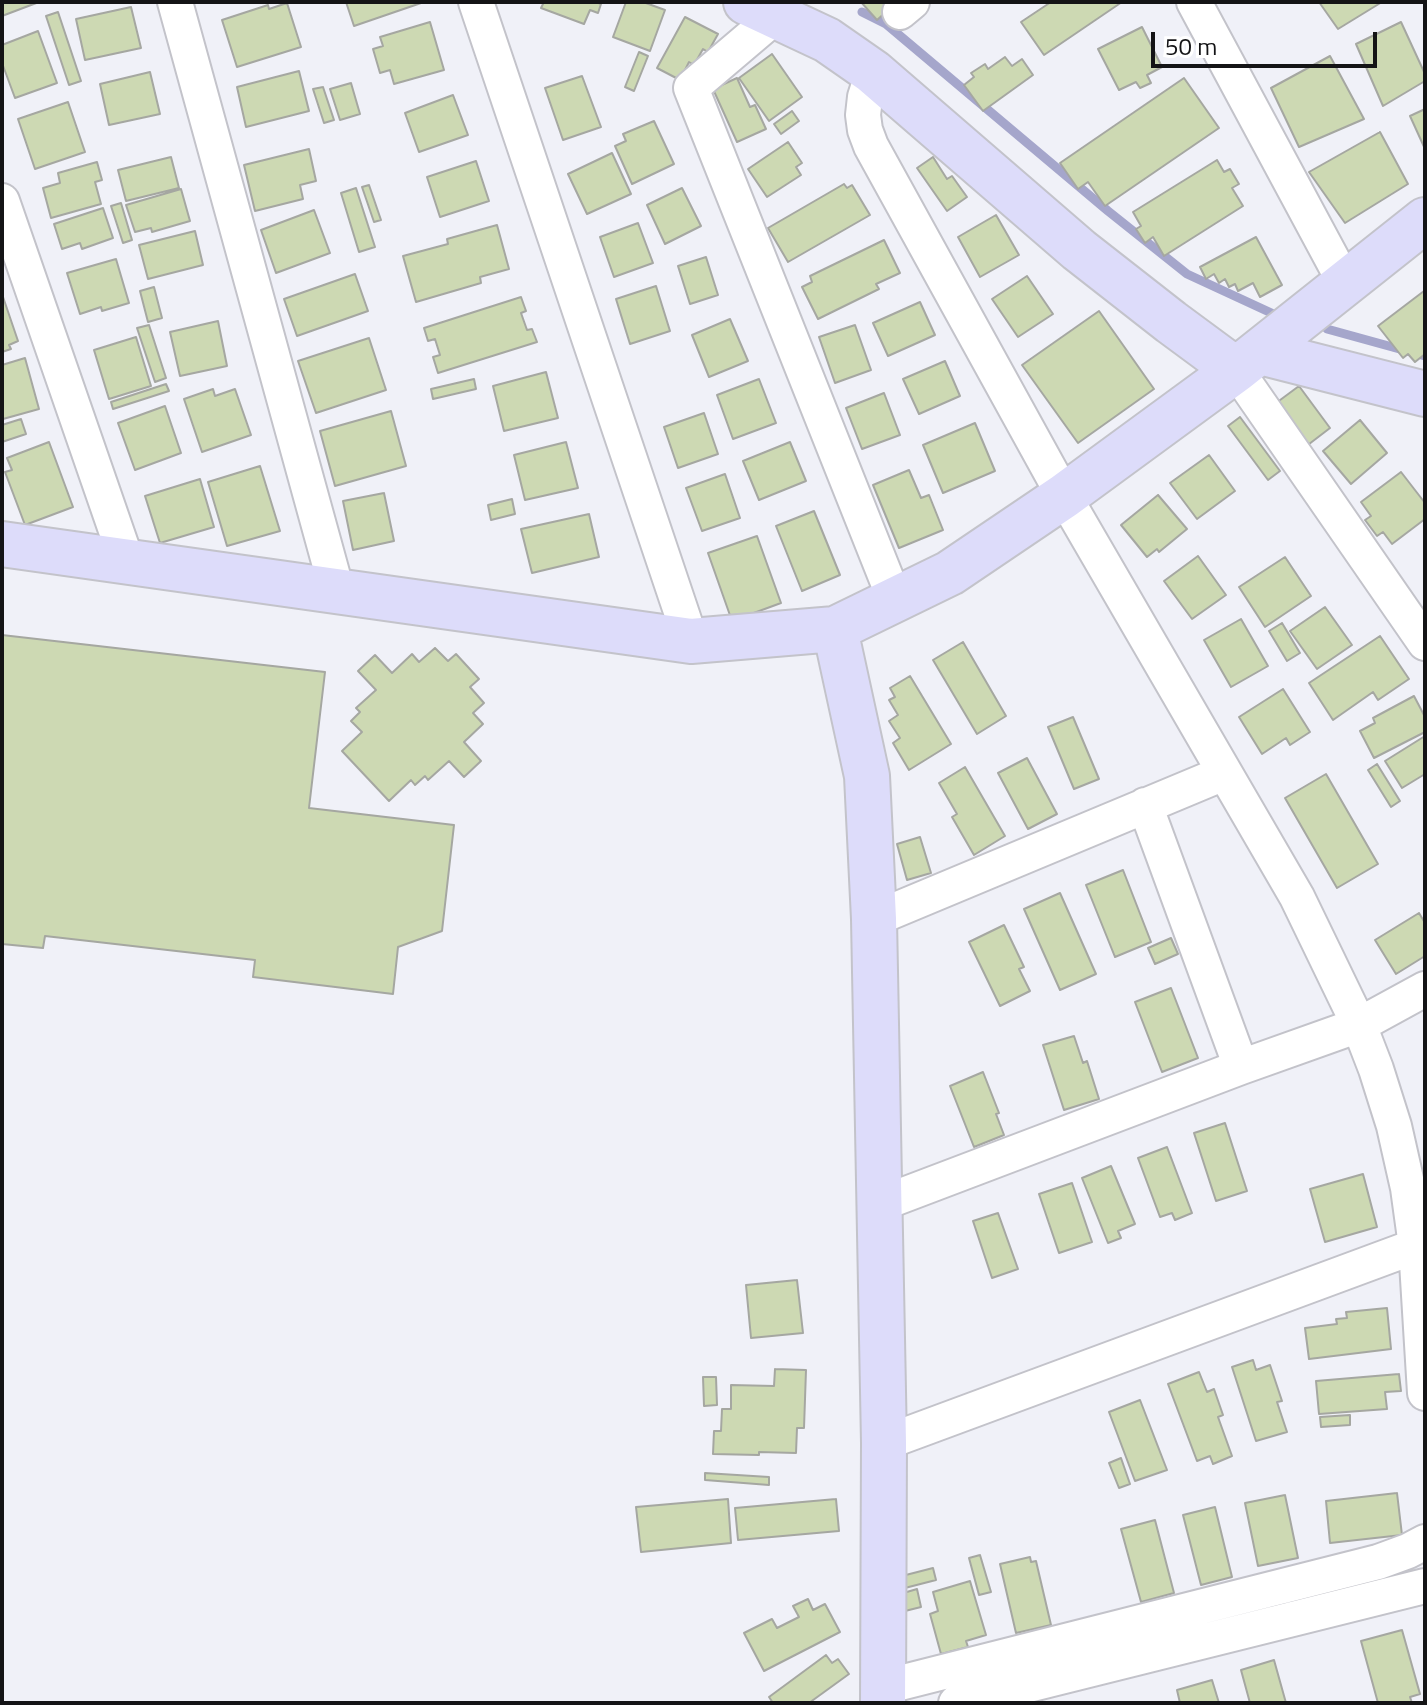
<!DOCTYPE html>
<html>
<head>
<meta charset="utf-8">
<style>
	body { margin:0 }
	#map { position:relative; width:1427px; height:1705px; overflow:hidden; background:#f0f1f8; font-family:"Titillium Web",sans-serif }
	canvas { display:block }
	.frame { position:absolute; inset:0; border:4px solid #141416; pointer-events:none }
	.scale { position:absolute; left:1151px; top:32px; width:226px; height:36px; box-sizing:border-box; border:4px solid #141416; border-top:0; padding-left:10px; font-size:24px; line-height:28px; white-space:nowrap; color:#141416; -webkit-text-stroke:6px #fff; paint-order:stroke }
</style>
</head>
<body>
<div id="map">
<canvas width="1427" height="1705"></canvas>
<div class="frame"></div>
<div class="scale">50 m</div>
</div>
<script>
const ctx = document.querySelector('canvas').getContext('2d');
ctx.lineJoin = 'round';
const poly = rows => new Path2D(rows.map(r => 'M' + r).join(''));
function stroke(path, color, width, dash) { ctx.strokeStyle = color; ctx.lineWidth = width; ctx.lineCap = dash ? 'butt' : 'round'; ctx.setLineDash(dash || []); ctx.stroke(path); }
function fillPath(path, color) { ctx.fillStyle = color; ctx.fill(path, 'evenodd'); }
stroke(poly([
	[862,12,886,24,1108,211,1187,274,1280,317],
	[1327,329,1425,356]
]), '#a5a6cb', 9);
const building = poly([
	[2,2,39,2,2,16,2,2],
	[346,2,424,2,354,26,346,2],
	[544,2,596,2,601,4,598,13,590,10,584,24,541,8,544,2],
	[626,2,643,2,665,10,650,51,613,37,626,2],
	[861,2,897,2,877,20,861,2],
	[1051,2,1122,2,1044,55,1021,22,1051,2],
	[1319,2,1382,2,1338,29,1319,2],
	[287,3,301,47,237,67,222,20,268,5,269,9,287,3],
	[131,7,141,48,85,60,76,19,131,7],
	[58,12,81,81,69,85,46,16,58,12],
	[685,17,718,34,708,52,703,49,694,65,689,62,680,80,657,68,685,17],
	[430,22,444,70,394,84,390,70,380,73,373,49,383,46,380,37,430,22],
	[1401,22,1425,74,1425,81,1383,106,1356,44,1401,22],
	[1142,27,1162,67,1147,75,1151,83,1140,88,1136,82,1119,90,1098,49,1142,27],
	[38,31,57,83,15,98,2,63,2,45,38,31],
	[639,52,648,56,634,91,625,87,639,52],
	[772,54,802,97,769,121,739,78,772,54],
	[1330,56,1364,119,1299,147,1271,88,1330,56],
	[1005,57,1012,66,1022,59,1033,75,983,111,964,85,974,77,971,73,985,64,988,69,1005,57],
	[299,71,309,111,246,127,237,87,299,71],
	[150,72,160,114,109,125,100,84,150,72],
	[582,76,601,127,563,140,545,88,582,76],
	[737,78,750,107,755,105,766,129,737,142,713,89,737,78],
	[1184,78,1219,128,1105,206,1088,182,1078,189,1060,163,1184,78],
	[351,83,360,114,340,120,330,89,351,83],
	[323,87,334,120,324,123,313,89,323,87],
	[453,95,468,135,419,152,405,113,453,95],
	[68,102,85,152,35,169,18,119,68,102],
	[1425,109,1425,149,1410,116,1425,109],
	[792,111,799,121,781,134,774,124,792,111],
	[654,121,674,164,632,184,615,146,626,141,623,134,654,121],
	[1380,132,1408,184,1345,223,1309,172,1380,132],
	[788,142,802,163,796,167,801,175,767,197,748,169,788,142],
	[309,149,316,181,300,185,303,199,255,211,244,165,309,149],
	[612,153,631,194,587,214,568,174,612,153],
	[171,157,179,188,126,201,118,170,171,157],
	[933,157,947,179,952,176,967,197,947,211,917,168,933,157],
	[1217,160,1224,172,1230,169,1239,184,1232,188,1243,206,1164,256,1153,237,1145,243,1136,229,1141,226,1133,212,1217,160],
	[476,161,489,201,440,217,427,177,476,161],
	[97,162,102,180,95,182,101,204,51,218,43,188,60,183,58,173,97,162],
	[844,184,847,188,852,185,870,215,788,262,768,228,844,184],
	[369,185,381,220,374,222,362,187,369,185],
	[356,188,375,247,359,252,341,193,356,188],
	[682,188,701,226,665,244,647,205,682,188],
	[181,189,190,221,152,232,151,228,135,232,126,205,181,189],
	[121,203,132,240,123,243,111,206,121,203],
	[103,208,113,238,82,249,80,243,62,249,54,224,103,208],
	[314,210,330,253,276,273,261,230,314,210],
	[996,215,1019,255,980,277,958,237,996,215],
	[638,223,653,263,614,277,600,237,638,223],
	[497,225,509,269,480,277,481,283,416,302,403,256,448,244,447,239,497,225],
	[195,231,203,265,148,279,139,245,195,231],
	[1256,237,1282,285,1260,297,1253,283,1238,291,1235,284,1229,287,1225,279,1219,283,1214,274,1206,279,1200,267,1256,237],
	[884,240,900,273,876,284,879,289,818,319,802,287,812,282,810,276,884,240],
	[706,257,718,295,690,304,678,266,706,257],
	[116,259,129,303,102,311,101,307,80,314,67,273,116,259],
	[355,274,368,311,297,336,284,299,355,274],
	[1027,276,1053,314,1018,337,992,299,1027,276],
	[656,286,670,331,630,344,616,299,656,286],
	[154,287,162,318,148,322,140,291,154,287],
	[1424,291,1425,354,1415,362,1408,354,1403,358,1378,326,1424,291],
	[2,294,18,341,9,345,11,349,2,352,2,294],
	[521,297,526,311,521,313,527,330,532,329,537,342,438,373,433,357,440,355,435,339,428,341,424,328,521,297],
	[920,302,935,335,888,356,873,323,920,302],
	[1099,311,1154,389,1078,443,1022,365,1099,311],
	[730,319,748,361,709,377,692,335,730,319],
	[218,321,227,366,180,376,170,332,218,321],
	[149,325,166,378,155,382,137,328,149,325],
	[855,325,871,370,835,383,819,337,855,325],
	[136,337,151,386,109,399,94,350,136,337],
	[369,338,386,390,316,413,298,361,369,338],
	[25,358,39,409,3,419,2,365,25,358],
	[945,361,960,396,919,414,903,379,945,361],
	[546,372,558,418,504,431,493,386,546,372],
	[474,379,476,389,433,399,431,389,474,379],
	[759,379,776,423,733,439,717,395,759,379],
	[166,384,169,391,113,409,111,402,166,384],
	[1299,386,1330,428,1300,451,1268,409,1299,386],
	[213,389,215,396,235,389,251,435,202,452,184,399,213,389],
	[884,393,900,435,862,449,846,408,884,393],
	[165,406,181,453,135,470,118,423,165,406],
	[391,411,406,466,335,486,320,431,391,411],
	[704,413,718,454,678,468,664,427,704,413],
	[1240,417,1280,471,1268,480,1228,426,1240,417],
	[21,419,26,434,2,442,2,423,2,425,21,419],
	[1360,420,1387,453,1351,484,1323,451,1360,420],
	[975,423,995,471,943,493,923,445,975,423],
	[49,442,73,507,25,525,5,472,12,470,7,458,49,442],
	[566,442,578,488,525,500,514,455,566,442],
	[790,442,806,481,759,500,743,461,790,442],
	[1209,455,1235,491,1197,519,1170,483,1209,455],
	[260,466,280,531,227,546,208,482,260,466],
	[909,470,921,498,929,495,943,530,899,548,873,485,909,470],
	[1401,472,1425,503,1425,519,1392,544,1383,532,1377,536,1365,520,1371,516,1361,502,1401,472],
	[725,474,740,518,702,531,686,488,725,474],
	[200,479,214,527,160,543,145,496,200,479],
	[384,493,394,541,353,550,343,501,384,493],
	[1158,495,1187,529,1159,552,1157,549,1147,557,1121,525,1158,495],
	[512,499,515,514,491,520,488,505,512,499],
	[814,511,840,575,802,591,776,526,814,511],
	[589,514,599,557,532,573,521,529,589,514],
	[757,536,781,603,732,621,708,553,757,536],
	[1198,556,1226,595,1192,619,1164,581,1198,556],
	[1285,557,1311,596,1265,627,1239,587,1285,557],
	[1325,607,1352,645,1317,669,1290,631,1325,607],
	[1241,619,1268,666,1231,687,1204,640,1241,619],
	[1282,623,1300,653,1287,661,1269,631,1282,623],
	[2,635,325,672,309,808,454,825,442,931,398,947,393,994,253,977,255,960,45,936,43,948,2,944,2,635],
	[1380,636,1409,679,1378,700,1373,692,1333,720,1309,683,1380,636],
	[963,642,1006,716,977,734,933,660,963,642],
	[435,648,448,661,456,654,479,679,470,687,484,703,473,713,483,724,464,742,481,761,464,777,449,761,428,780,425,776,415,785,411,780,389,801,342,751,362,732,351,721,360,712,356,708,376,690,358,671,375,655,392,673,412,654,419,662,435,648],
	[910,676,951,744,909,770,893,743,900,738,889,721,898,715,889,700,895,697,890,688,910,676],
	[1283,689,1310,732,1290,745,1286,738,1262,754,1239,717,1283,689],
	[1414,696,1425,717,1425,732,1374,758,1360,731,1375,723,1373,718,1414,696],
	[1073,717,1099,779,1074,789,1048,727,1073,717],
	[1425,736,1425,774,1402,788,1385,761,1425,736],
	[1027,758,1057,814,1028,829,998,773,1027,758],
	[1377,764,1400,801,1391,807,1368,770,1377,764],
	[965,767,1005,836,974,855,952,817,957,814,939,783,965,767],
	[1326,774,1378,864,1337,888,1285,798,1326,774],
	[920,837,931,873,907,880,897,844,920,837],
	[1123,870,1151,942,1115,957,1086,885,1123,870],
	[1060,893,1096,974,1060,990,1024,909,1060,893],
	[1419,913,1425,923,1425,956,1396,974,1375,940,1419,913],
	[1004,925,1024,967,1019,969,1030,991,1000,1006,969,942,1004,925],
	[1171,938,1178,954,1155,964,1148,948,1171,938],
	[1171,988,1198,1058,1162,1072,1135,1002,1171,988],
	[1074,1036,1083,1063,1087,1061,1099,1099,1064,1110,1043,1045,1074,1036],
	[983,1072,999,1113,996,1114,1004,1135,974,1147,950,1086,983,1072],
	[1225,1123,1247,1191,1216,1201,1194,1133,1225,1123],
	[1167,1147,1192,1213,1175,1220,1172,1213,1160,1217,1138,1158,1167,1147],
	[1111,1166,1135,1224,1118,1231,1121,1238,1108,1243,1082,1178,1111,1166],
	[1363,1174,1377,1227,1325,1242,1310,1189,1363,1174],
	[1072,1183,1092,1242,1059,1253,1039,1194,1072,1183],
	[998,1213,1018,1269,992,1278,973,1221,998,1213],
	[797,1280,803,1333,751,1338,746,1285,797,1280],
	[1387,1308,1391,1349,1309,1359,1305,1328,1337,1324,1336,1319,1347,1318,1346,1312,1387,1308],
	[1253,1360,1256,1370,1270,1365,1282,1401,1277,1402,1287,1432,1256,1441,1232,1367,1253,1360],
	[775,1369,806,1370,804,1428,797,1428,796,1453,759,1452,759,1455,713,1454,714,1431,721,1431,722,1409,731,1409,731,1385,774,1386,775,1369],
	[1199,1372,1207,1392,1214,1389,1223,1415,1218,1417,1232,1456,1213,1464,1210,1456,1197,1461,1168,1384,1199,1372],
	[1399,1374,1401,1391,1385,1392,1387,1409,1319,1414,1316,1381,1399,1374],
	[703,1377,716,1377,717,1405,704,1406,703,1377],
	[1140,1400,1167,1470,1135,1481,1109,1412,1140,1400],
	[1350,1415,1350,1425,1321,1427,1320,1417,1350,1415],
	[1121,1458,1130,1484,1119,1488,1109,1463,1121,1458],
	[705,1473,769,1477,769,1485,705,1480,705,1473],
	[1397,1493,1402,1535,1330,1543,1326,1501,1397,1493],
	[1285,1495,1298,1558,1258,1566,1245,1503,1285,1495],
	[728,1499,731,1543,641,1552,636,1507,728,1499],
	[836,1499,839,1531,738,1540,735,1508,836,1499],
	[1215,1507,1232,1577,1201,1585,1183,1515,1215,1507],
	[1155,1520,1174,1593,1141,1602,1121,1529,1155,1520],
	[980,1555,991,1592,979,1595,969,1558,980,1555],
	[1030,1557,1031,1562,1036,1561,1051,1625,1016,1633,1000,1564,1030,1557],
	[933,1568,936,1580,901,1589,898,1577,933,1568],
	[970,1581,986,1635,966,1641,968,1647,941,1654,930,1614,938,1611,933,1592,970,1581],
	[917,1589,921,1607,905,1611,900,1594,917,1589],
	[808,1599,813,1610,825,1604,840,1632,764,1671,744,1633,772,1619,777,1628,799,1617,793,1606,808,1599],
	[1402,1630,1420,1694,1410,1697,1412,1703,1378,1703,1361,1641,1402,1630],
	[826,1655,832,1663,838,1659,849,1674,809,1703,773,1703,769,1697,826,1655],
	[1274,1660,1286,1703,1250,1703,1241,1670,1274,1660],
	[1212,1680,1219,1703,1180,1703,1177,1690,1212,1680]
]);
fillPath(building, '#cdd9b3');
stroke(building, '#a5a7a1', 2);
const street = poly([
	[175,2,337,591],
	[476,2,691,641],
	[785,2,777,15,691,88,895,600],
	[1194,2,1345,283],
	[900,12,912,2],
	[873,72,865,97,863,115,865,130,871,146,1064,496,1297,897,1359,1025,1376,1069,1394,1126,1408,1188,1416,1246,1425,1393],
	[2,201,127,562],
	[1236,370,1425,643],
	[1145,805,1241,1067],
	[874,919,1224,773],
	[880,1204,1241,1067,1359,1025,1425,989],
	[884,1443,1416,1246],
	[884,1687,1378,1562,1408,1551,1425,1542],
	[956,1703,1425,1586]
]);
const secondary = poly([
	[746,2,827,40,873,72,1079,250,1171,322,1236,370],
	[1260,352,1425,394],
	[2,544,691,641,835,629,950,573,1064,496,1236,370,1425,220],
	[835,629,867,776,874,919,884,1443,883,1703]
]);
stroke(street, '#c3c3ca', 38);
stroke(secondary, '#c3c3ca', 48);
stroke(street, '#fff', 34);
stroke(secondary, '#dddcfa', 44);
</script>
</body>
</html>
